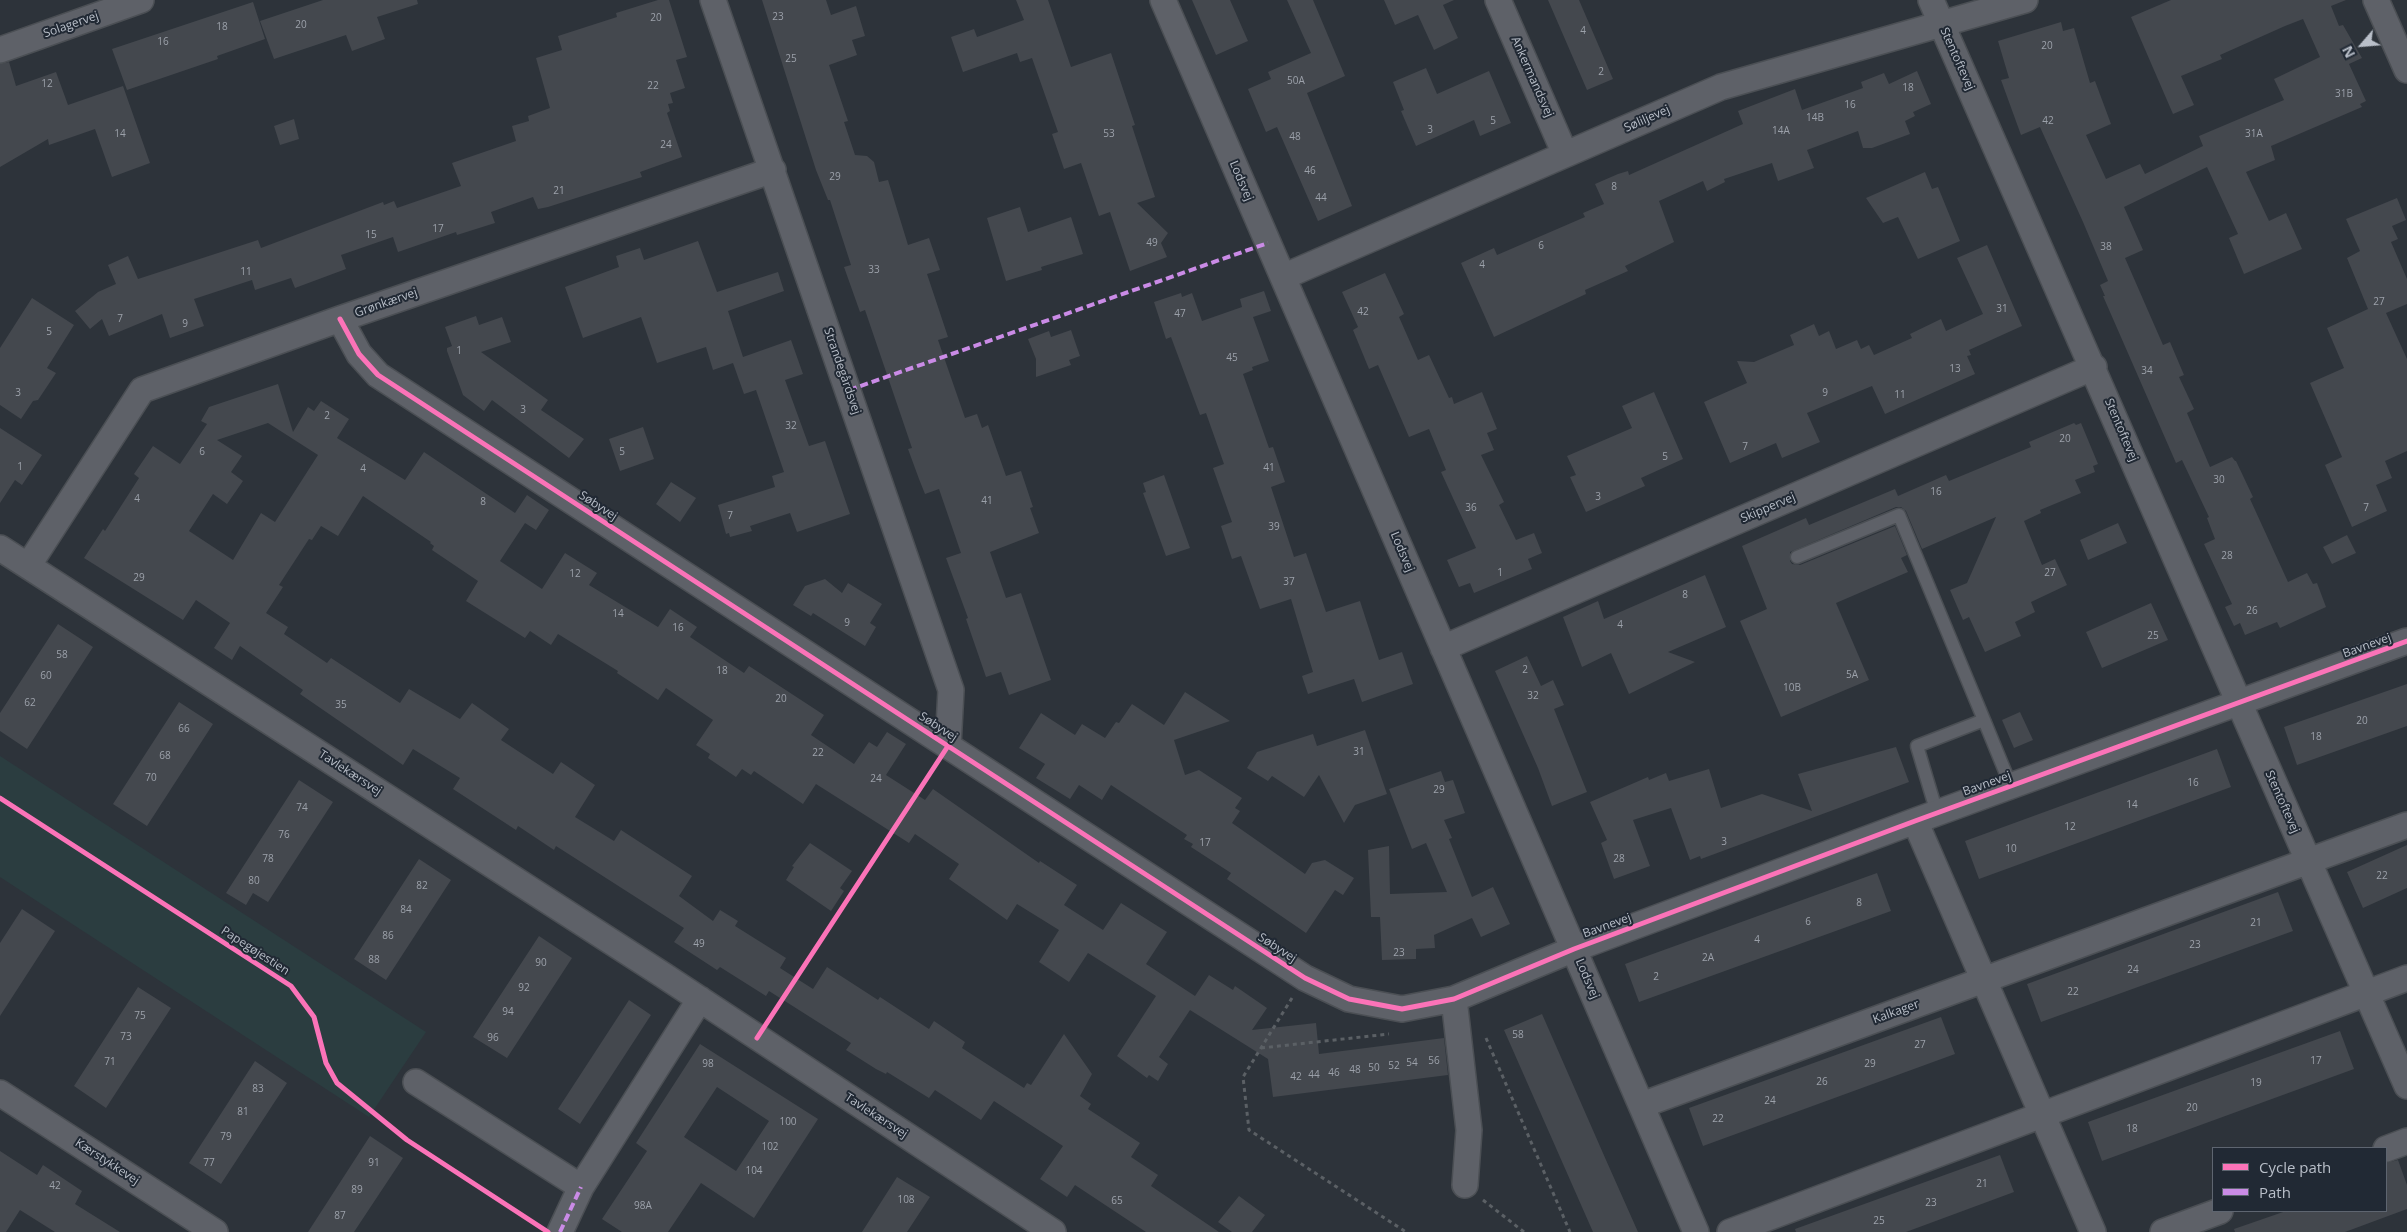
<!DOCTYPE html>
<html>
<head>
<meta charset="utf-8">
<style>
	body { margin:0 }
	#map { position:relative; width:2407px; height:1232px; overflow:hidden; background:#2d333a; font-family:"Open Sans",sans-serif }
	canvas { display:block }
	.legend { position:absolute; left:2212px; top:1147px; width:175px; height:65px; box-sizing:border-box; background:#212934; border:1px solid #5e6570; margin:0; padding:6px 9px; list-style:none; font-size:15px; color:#b9bfc9 }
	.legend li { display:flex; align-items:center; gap:10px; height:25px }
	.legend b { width:25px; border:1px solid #5e6570 }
	.north { position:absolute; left:2337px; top:20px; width:50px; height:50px; -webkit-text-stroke:4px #212934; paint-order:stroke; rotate:243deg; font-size:14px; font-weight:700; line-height:20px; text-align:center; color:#b9bfc9 }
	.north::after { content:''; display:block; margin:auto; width:18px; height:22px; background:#b9bfc9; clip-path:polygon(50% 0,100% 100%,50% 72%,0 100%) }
</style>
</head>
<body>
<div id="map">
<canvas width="2407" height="1232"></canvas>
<ul class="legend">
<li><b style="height:6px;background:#fb73b8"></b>Cycle path</li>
<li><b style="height:6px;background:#ca8be6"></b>Path</li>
</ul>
<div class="north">N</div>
</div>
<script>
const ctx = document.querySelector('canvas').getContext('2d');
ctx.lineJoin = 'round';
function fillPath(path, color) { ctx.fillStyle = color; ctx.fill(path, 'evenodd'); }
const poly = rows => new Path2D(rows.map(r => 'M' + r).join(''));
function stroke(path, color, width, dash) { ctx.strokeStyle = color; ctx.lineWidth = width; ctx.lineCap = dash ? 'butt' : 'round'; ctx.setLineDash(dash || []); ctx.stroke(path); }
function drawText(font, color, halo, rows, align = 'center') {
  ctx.font = font + ' "Open Sans",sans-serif'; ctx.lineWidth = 4; ctx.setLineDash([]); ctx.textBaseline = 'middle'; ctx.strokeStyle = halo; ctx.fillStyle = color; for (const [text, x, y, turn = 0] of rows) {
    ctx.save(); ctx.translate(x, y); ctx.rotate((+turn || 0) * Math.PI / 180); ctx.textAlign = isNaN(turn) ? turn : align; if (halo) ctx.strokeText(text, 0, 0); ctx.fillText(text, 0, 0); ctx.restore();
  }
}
fillPath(poly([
	[0,756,426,1032,369,1117,0,877]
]), '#2b3d40');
fillPath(poly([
	[323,0,417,0,418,4,377,17,385,39,352,51,346,35,274,59,260,21],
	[658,0,669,0,687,57,676,60,685,88,670,93,673,103,668,104,670,111,667,113,682,157,640,172,642,177,548,207,538,209,533,197,491,212,495,223,457,235,456,232,398,252,393,237,341,255,346,269,295,288,291,278,255,290,252,280,194,299,204,326,170,338,162,314,109,336,102,319,90,329,75,311,98,292,116,284,108,265,128,256,138,279,258,240,261,248,383,202,384,205,394,201,397,208,461,186,452,163,516,141,512,126,529,121,528,116,550,108,536,58,562,50,558,36,617,17,616,13],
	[762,0,826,0,831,15,856,6,865,36,852,40,857,55,829,65,848,121,844,122,855,155,867,156,874,162,879,182,888,180,908,245,929,238,940,270,927,274,948,337,938,340,965,418,977,414,982,428,988,425,1006,476,1021,471,1033,507,1030,508,1039,533,990,552,1006,598,1021,593,1051,680,1009,695,1001,672,986,677,966,619,968,618,946,558,961,553,939,489,925,494,919,479,908,449,912,448,865,310,860,312,844,267,851,265,830,200,828,200,816,170],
	[1016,0,1048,0,1071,67,1111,53,1135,125,1132,126,1155,197,1137,203,1168,233,1161,243,1167,257,1130,271,1110,212,1099,216,1081,163,1064,169,1052,134,1058,132,1032,58,1020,62,1017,53,963,72,951,37,974,29,977,37,1024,20],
	[1192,0,1230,0,1248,41,1216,55],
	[1287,0,1313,0,1345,76,1307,93,1352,206,1318,221,1277,127,1266,132,1248,89,1271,79,1268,72,1311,53],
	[1384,0,1454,0,1443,5,1458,38,1434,50,1418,15,1395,25],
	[1548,0,1579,0,1613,79,1587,90],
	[2171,0,2346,0,2331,6,2339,26,2343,25,2362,58,2349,64,2366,101,2360,104,2362,107,2271,146,2275,160,2246,172,2269,221,2286,213,2302,249,2244,274,2229,238,2238,234,2207,167,2124,207,2143,250,2125,258,2163,345,2170,342,2184,375,2179,377,2194,409,2187,413,2210,467,2232,457,2235,461,2236,461,2253,497,2250,499,2288,582,2307,573,2313,584,2317,583,2326,607,2280,628,2277,622,2245,635,2240,623,2234,626,2225,607,2232,604,2204,544,2215,539,2207,518,2209,517,2182,460,2176,463,2103,296,2105,296,2100,285,2108,281,2083,222,2040,127,2021,135,2001,80,2009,78,1998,41,2061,22,2063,31,2074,28,2090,83,2095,81,2111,124,2086,135,2106,179,2140,164,2145,174,2203,146,2199,136,2284,100,2274,79,2320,57,2303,19,2285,26,2220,55,2222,59,2181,76,2194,105,2173,114,2131,17],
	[253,2,265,39,217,56,218,59,127,90,112,49],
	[9,62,16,86,56,72,68,105,123,86,150,163,112,177,95,129,49,145,48,139,0,167,0,64],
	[1426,68,1437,94,1489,71,1511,123,1480,136,1474,120,1416,146,1401,111,1404,110,1393,82],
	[1917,71,1931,104,1913,112,1915,116,1905,121,1910,134,1872,148,1863,148,1858,131,1807,150,1814,168,1778,181,1772,163,1724,179,1725,182,1707,191,1703,181,1659,201,1674,242,1625,266,1628,271,1585,290,1586,294,1494,337,1461,263,1494,248,1497,255,1585,217,1583,213,1604,204,1595,184,1618,174,1628,171,1629,175,1743,124,1738,111,1795,89,1802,110,1863,88,1861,82,1884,73,1889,84],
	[294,119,299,139,280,145,274,126],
	[1925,172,1932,189,1938,187,1960,241,1918,259,1898,217,1883,223,1866,198],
	[2397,198,2406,220,2392,226,2398,239,2391,242,2407,279,2407,304,2386,313,2407,359,2407,451,2385,461,2392,478,2376,485,2387,511,2352,527,2325,465,2342,457,2310,383,2344,368,2327,328,2368,309,2347,258,2360,251,2346,219],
	[1020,207,1028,232,1071,217,1083,254,1041,267,1042,270,1006,281,987,218],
	[698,241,717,292,778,272,784,291,728,311,743,357,791,340,803,374,785,380,809,446,825,441,850,514,797,532,790,513,750,526,752,531,730,537,729,533,726,534,718,505,775,487,772,476,784,472,756,390,744,394,733,363,713,370,706,347,657,363,641,317,583,338,565,287,619,267,616,256,640,248,644,260],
	[1987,245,2022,326,1969,350,1971,355,1967,356,1975,374,1885,414,1872,386,1807,413,1820,442,1782,458,1776,443,1730,463,1704,402,1747,383,1737,361,1754,362,1794,345,1790,335,1814,324,1819,336,1829,331,1836,349,1857,340,1861,349,1869,345,1874,355,1912,338,1910,334,1941,319,1946,331,1983,314,1957,258],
	[1385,273,1404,314,1399,317,1418,360,1429,355,1449,398,1452,397,1454,404,1482,392,1497,429,1487,433,1494,450,1481,455,1504,502,1499,505,1516,540,1534,533,1542,553,1528,559,1532,569,1474,593,1470,583,1459,587,1447,560,1476,548,1441,472,1446,470,1429,429,1409,437,1378,365,1369,369,1353,330,1358,327,1342,292],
	[1264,291,1271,311,1253,317,1269,361,1252,367,1253,370,1243,374,1269,448,1273,447,1285,482,1271,487,1294,557,1306,553,1326,612,1360,601,1379,660,1402,652,1413,684,1362,702,1354,679,1308,694,1302,676,1313,672,1291,599,1260,609,1241,556,1232,559,1221,526,1232,522,1213,468,1224,464,1206,413,1200,415,1171,337,1166,339,1154,302,1181,293,1182,297,1192,293,1202,321,1242,307,1240,299],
	[32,298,74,325,47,368,56,373,38,400,33,401,21,419,0,405,0,348],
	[476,316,479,325,502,317,511,342,481,352,548,400,541,410,584,439,569,458,492,400,484,411,463,395,447,351,447,348,452,346,445,327],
	[1071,330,1080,356,1069,360,1071,365,1036,377,1036,359,1028,339,1049,331,1051,337],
	[278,384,293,432,308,407,314,411,321,401,349,419,337,438,405,480,424,452,515,513,527,495,549,510,536,530,525,523,500,561,542,589,565,553,597,573,589,585,658,627,670,609,697,627,690,637,744,673,749,666,824,715,811,735,854,764,869,742,877,747,887,732,906,744,886,775,925,800,933,789,1039,863,1040,861,1077,885,1064,905,1103,930,1121,903,1167,932,1146,964,1195,996,1209,975,1233,990,1235,986,1267,1008,1252,1030,1316,1023,1319,1054,1444,1038,1448,1075,1273,1097,1268,1059,1190,1010,1159,1057,1168,1064,1158,1081,1149,1075,1147,1078,1117,1056,1156,996,1088,953,1069,982,1039,962,1059,930,1017,904,1007,920,949,879,959,864,915,834,909,843,816,784,803,804,754,771,751,775,742,769,736,777,708,758,710,754,696,745,713,720,666,688,658,700,617,673,618,671,558,634,551,645,530,631,525,638,466,601,478,581,432,550,434,546,430,543,431,542,363,496,338,536,321,526,312,540,309,539,279,585,283,587,266,613,288,627,284,634,327,663,331,658,400,703,409,689,460,719,472,703,509,729,501,740,553,774,561,762,595,785,575,817,614,841,621,830,692,876,679,896,713,921,720,910,738,921,735,926,786,958,780,968,813,989,827,967,878,1000,880,997,929,1029,934,1021,965,1042,962,1048,1024,1088,1027,1083,1031,1085,1064,1034,1092,1074,1080,1096,1091,1104,1088,1109,1140,1143,1131,1157,1158,1175,1151,1186,1219,1232,1146,1232,1075,1185,1067,1197,1040,1179,1063,1146,994,1101,981,1120,935,1090,929,1098,887,1072,886,1074,876,1069,846,1050,851,1043,769,991,766,996,720,967,717,970,674,942,684,928,556,846,554,850,518,826,516,830,453,789,460,778,413,749,403,765,300,694,303,690,240,646,232,660,214,648,230,623,196,600,183,620,84,558,103,529,105,531,139,478,134,474,153,446,180,464,207,424,201,421,209,407],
	[268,423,318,455,275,522,261,513,233,560,189,531,213,494,227,504,243,481,231,472,242,456,217,440],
	[1654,392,1683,459,1641,478,1645,486,1586,512,1570,477,1576,475,1567,456,1632,428,1622,406],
	[2074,423,2076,425,2081,423,2098,464,2093,466,2095,472,2075,480,2081,493,2040,510,2041,513,2024,521,2042,565,2055,559,2067,585,2031,602,2035,612,2015,622,2021,636,1985,652,1969,617,1963,620,1950,590,1967,583,1996,517,1922,549,1906,511,1901,507,1896,507,1790,552,1790,561,1792,564,1800,565,1895,526,1907,555,1901,558,1908,572,1836,603,1869,680,1781,717,1740,621,1767,609,1742,546,1806,518,1809,525,1895,489,1898,496,1946,475,1949,481,2031,447,2029,442],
	[643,427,654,459,620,471,609,439],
	[0,428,42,455,22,485,15,480,0,503],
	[1164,475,1190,548,1166,556,1143,493,1146,492,1143,483],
	[671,482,696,498,680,522,656,504],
	[2118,523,2127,543,2088,560,2080,540],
	[2347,535,2356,553,2332,564,2323,547],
	[1705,575,1726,627,1668,652,1695,662,1629,694,1611,653,1582,667,1563,617,1598,601,1604,619],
	[825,579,842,593,848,583,882,604,870,623,876,627,865,646,813,613,811,616,793,605,805,586],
	[2151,603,2168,640,2102,668,2086,632],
	[58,624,93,647,27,749,0,731,0,713],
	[1527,656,1541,686,1553,680,1564,705,1554,709,1587,792,1552,806,1538,768,1495,671],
	[2407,684,2407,726,2297,765,2284,727],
	[1185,692,1230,721,1174,740,1185,775,1199,770,1242,798,1235,808,1240,811,1232,823,1305,874,1312,863,1325,860,1354,878,1343,895,1335,890,1306,933,1227,879,1231,873,1191,847,1193,844,1184,839,1187,835,1111,785,1102,800,1079,785,1070,799,1036,778,1045,764,1019,748,1041,713,1075,735,1082,724,1105,738,1116,722,1119,723,1132,704,1164,725],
	[179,702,213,724,147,826,113,804],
	[2020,712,2033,740,2014,748,2002,720],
	[1365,730,1387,794,1355,805,1344,823,1319,775,1304,797,1272,776,1268,781,1247,768,1257,752,1313,734,1317,746],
	[1896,747,1909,782,1701,859,1700,856,1690,860,1671,808,1633,820,1650,866,1614,879,1601,843,1607,840,1590,802,1648,777,1649,780,1666,773,1669,781,1709,769,1721,808,1762,794,1812,811,1798,774],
	[2217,749,2231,787,1979,879,1965,841],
	[1441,771,1445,782,1453,780,1465,813,1444,820,1452,838,1449,839,1472,897,1493,887,1510,924,1481,937,1472,918,1434,935,1435,948,1416,949,1416,959,1382,960,1380,917,1371,917,1368,850,1389,846,1390,894,1447,892,1426,843,1412,849,1389,789],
	[299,780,333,802,268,902,253,893,246,905,226,893],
	[810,843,852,871,840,888,844,891,831,911,786,880,794,867,792,866],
	[2407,845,2407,888,2363,908,2347,872],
	[419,859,451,880,386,980,354,959],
	[1877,873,1891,911,1639,1002,1625,964],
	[2278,892,2293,931,2041,1022,2027,984],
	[22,909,55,931,0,1016,0,943],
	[539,936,572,958,507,1058,473,1037],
	[138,987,171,1008,106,1108,74,1086],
	[629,1000,651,1015,580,1124,558,1109],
	[1542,1014,1606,1160,1638,1232,1593,1232,1504,1030],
	[1941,1017,1955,1054,1703,1146,1689,1108],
	[2340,1031,2354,1069,2102,1161,2088,1122],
	[700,1044,818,1119,754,1218,701,1183,668,1232,622,1232,602,1219,647,1151,636,1143],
	[717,1087,769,1121,736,1171,684,1137],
	[255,1061,287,1083,221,1184,189,1163],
	[370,1136,403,1158,354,1232,308,1232],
	[0,1151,37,1175,43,1165,82,1191,75,1204,120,1232,55,1232,20,1210,6,1232,0,1232],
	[2000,1155,2014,1192,1906,1232,1796,1232,1795,1229],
	[2398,1160,2407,1185,2407,1209,2345,1232,2235,1232,2234,1229,2286,1211,2386,1211,2386,1163],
	[897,1177,930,1197,907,1232,862,1232],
	[1239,1196,1265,1215,1252,1232,1232,1232,1218,1222]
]), '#44484e');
const lane = poly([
	[1797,557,1899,515,1984,720],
	[1937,813,1917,746,1984,720,2011,786]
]);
const street = poly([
	[713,0,951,690,948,746],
	[1163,0,1696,1232],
	[1498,0,1565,154],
	[1931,0,2407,1086],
	[2376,0,2407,70],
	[0,50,141,0],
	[1283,277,1721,87,2025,0],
	[340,319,359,354,378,375,948,746,1305,978,1349,999,1402,1009,1454,999,1574,949,1915,821,2407,641],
	[0,548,663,975,1053,1232],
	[28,566,142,390,340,319,773,170],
	[1443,648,2094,367],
	[1915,821,2093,1232],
	[1454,999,1469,1130,1465,1185],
	[416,1082,581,1187,700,999],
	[0,1093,215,1232],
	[1642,1105,2407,825],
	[2386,1149,2407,1141],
	[560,1232,581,1187],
	[1730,1232,2407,978],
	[2163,1232,2220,1211]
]);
stroke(lane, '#4b4f54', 15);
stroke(street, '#4b4f54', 28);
stroke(poly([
	[1292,998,1243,1077,1249,1130,1406,1232],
	[1486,1038,1570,1232],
	[1261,1048,1389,1034],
	[1483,1200,1524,1232]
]), '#5b6065', 3, [4, 4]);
stroke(lane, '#5e6168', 12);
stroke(street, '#5e6168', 25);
stroke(poly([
	[849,390,1268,243],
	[560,1232,581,1187]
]), '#ca8be6', 4, [8, 4]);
stroke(poly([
	[340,319,359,354,378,375,948,746,1305,978,1349,999,1402,1009,1454,999,1574,949,1915,821,2407,641],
	[0,798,291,986,314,1017,326,1063,337,1083,407,1140,548,1232],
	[757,1038,948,746]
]), '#fb73b8', 5);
drawText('10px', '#9ca1aa', null, [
	["23",778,17],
	["20",656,18],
	["20",301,25],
	["18",222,27],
	["4",1583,31],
	["16",163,42],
	["20",2047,46],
	["25",791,59],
	["2",1601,72],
	["50A",1296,81],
	["12",47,84],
	["22",653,86],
	["18",1908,88],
	["31B",2344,94],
	["16",1850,105],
	["14B",1815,118],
	["5",1493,121],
	["42",2048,121],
	["3",1430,130],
	["14A",1781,131],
	["14",120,134],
	["53",1109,134],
	["31A",2254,134],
	["48",1295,137],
	["24",666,145],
	["46",1310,171],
	["29",835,177],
	["8",1614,187],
	["21",559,191],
	["44",1321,198],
	["17",438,229],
	["15",371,235],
	["49",1152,243],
	["6",1541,246],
	["38",2106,247],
	["4",1482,265],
	["33",874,270],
	["11",246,272],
	["27",2379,302],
	["31",2002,309],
	["42",1363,312],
	["47",1180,314],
	["7",120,319],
	["9",185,324],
	["5",49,332],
	["1",459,351],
	["45",1232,358],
	["13",1955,369],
	["34",2147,371],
	["3",18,393],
	["9",1825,393],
	["11",1900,395],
	["3",523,410],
	["2",327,416],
	["32",791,426],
	["20",2065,439],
	["7",1745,447],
	["6",202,452],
	["5",622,452],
	["5",1665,457],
	["1",20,467],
	["41",1269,468],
	["4",363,469],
	["30",2219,480],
	["16",1936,492],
	["3",1598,497],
	["4",137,499],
	["41",987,501],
	["8",483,502],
	["36",1471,508],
	["7",2366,508],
	["7",730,516],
	["39",1274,527],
	["28",2227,556],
	["1",1500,573],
	["27",2050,573],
	["12",575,574],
	["29",139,578],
	["37",1289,582],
	["8",1685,595],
	["26",2252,611],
	["14",618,614],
	["9",847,623],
	["4",1620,625],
	["16",678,628],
	["25",2153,636],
	["58",62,655],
	["2",1525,670],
	["18",722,671],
	["5A",1852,675],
	["60",46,676],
	["10B",1792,688],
	["32",1533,696],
	["20",781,699],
	["62",30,703],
	["35",341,705],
	["20",2362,721],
	["66",184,729],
	["18",2316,737],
	["31",1359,752],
	["22",818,753],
	["68",165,756],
	["70",151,778],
	["24",876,779],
	["16",2193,783],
	["29",1439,790],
	["14",2132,805],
	["74",302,808],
	["12",2070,827],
	["76",284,835],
	["3",1724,842],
	["17",1205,843],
	["10",2011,849],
	["78",268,859],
	["28",1619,859],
	["22",2382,876],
	["80",254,881],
	["82",422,886],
	["8",1859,903],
	["84",406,910],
	["6",1808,922],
	["21",2256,923],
	["86",388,936],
	["4",1757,940],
	["49",699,944],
	["23",2195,945],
	["23",1399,953],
	["2A",1708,958],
	["88",374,960],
	["90",541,963],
	["24",2133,970],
	["2",1656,977],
	["92",524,988],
	["22",2073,992],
	["94",508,1012],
	["75",140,1016],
	["58",1518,1035],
	["73",126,1037],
	["96",493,1038],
	["27",1920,1045],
	["56",1434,1061],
	["17",2316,1061],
	["71",110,1062],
	["54",1412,1063],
	["98",708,1064],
	["29",1870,1064],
	["52",1394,1066],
	["50",1374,1068],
	["48",1355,1070],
	["46",1334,1073],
	["44",1314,1075],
	["42",1296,1077],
	["26",1822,1082],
	["19",2256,1083],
	["83",258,1089],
	["24",1770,1101],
	["20",2192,1108],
	["81",243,1112],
	["22",1718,1119],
	["100",788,1122],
	["18",2132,1129],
	["79",226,1137],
	["102",770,1147],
	["77",209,1163],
	["91",374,1163],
	["104",754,1171],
	["21",1982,1184],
	["42",55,1186],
	["89",357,1190],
	["108",906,1200],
	["65",1117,1201],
	["23",1931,1203],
	["98A",643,1206],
	["87",340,1216],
	["25",1879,1221]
]);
drawText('12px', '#b9bfc9', '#212934', [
	["Solagervej",71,25,-19],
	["Stentoftevej",1957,59,66],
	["Ankermandsvej",1532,77,66],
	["Søliljevej",1647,119,-24],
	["Lodsvej",1241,181,67],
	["Grønkærvej",386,303,-19],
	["Strandegårdsvej",842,371,71],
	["Stentoftevej",2121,430,67],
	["Søbyvej",598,506,33],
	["Skippervej",1768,508,-23],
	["Lodsvej",1402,552,67],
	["Bavnevej",2367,646,-20],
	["Søbyvej",938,727,33],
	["Tavlekærsvej",350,773,33],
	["Bavnevej",1987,784,-20],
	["Stentoftevej",2282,802,66],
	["Bavnevej",1607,926,-20],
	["Søbyvej",1277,948,33],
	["Papegøjestien",255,951,33],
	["Lodsvej",1587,979,67],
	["Kalkager",1896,1012,-20],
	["Tavlekærsvej",876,1116,33],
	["Kærstykkevej",107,1162,33]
]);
</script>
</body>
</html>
